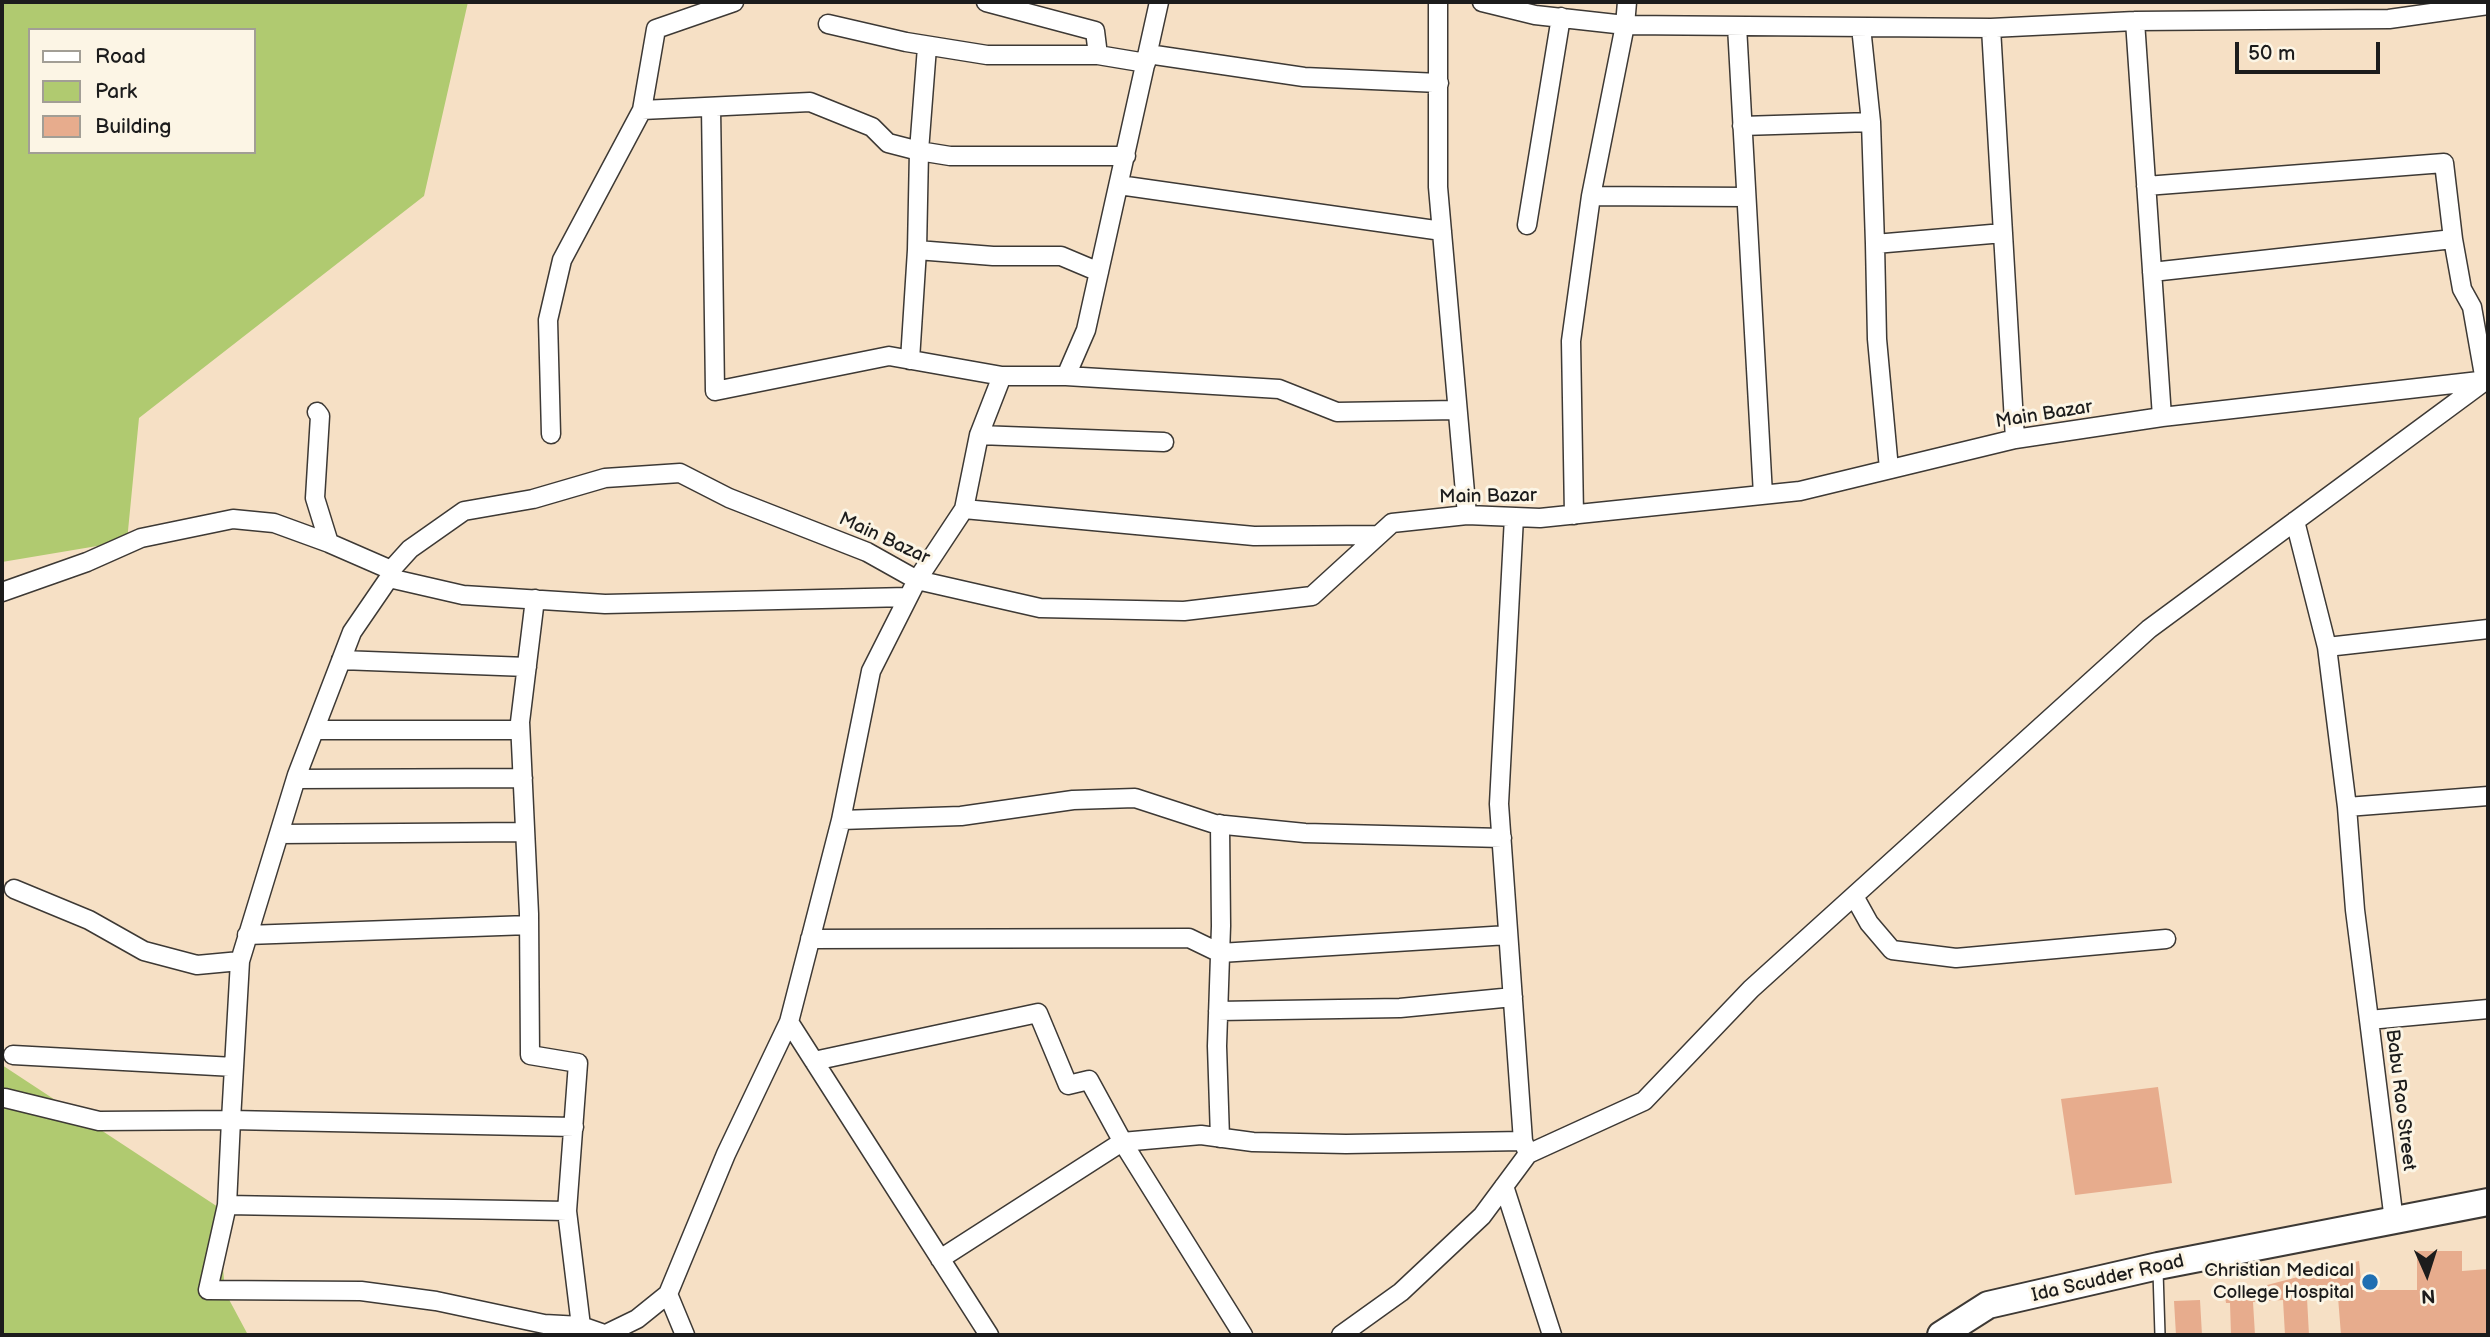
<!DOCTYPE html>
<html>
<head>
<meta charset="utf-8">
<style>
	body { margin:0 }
	#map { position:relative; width:2490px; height:1337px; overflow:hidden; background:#f6e0c5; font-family:"Balsamiq Sans",sans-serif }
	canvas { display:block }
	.frame { position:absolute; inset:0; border:4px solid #1c1c1c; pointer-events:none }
	.legend { position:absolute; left:28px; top:28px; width:228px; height:126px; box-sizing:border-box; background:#fcf5e5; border:2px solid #a29e95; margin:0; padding:9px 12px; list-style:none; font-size:21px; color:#1c1c1c }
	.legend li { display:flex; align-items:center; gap:14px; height:35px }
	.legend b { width:35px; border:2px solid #a29e95 }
	.north { position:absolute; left:2392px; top:1239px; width:70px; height:70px; -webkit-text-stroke:5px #fcf5e5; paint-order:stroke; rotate:177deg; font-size:19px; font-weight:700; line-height:28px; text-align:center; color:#1c1c1c }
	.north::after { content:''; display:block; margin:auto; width:24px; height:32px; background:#1c1c1c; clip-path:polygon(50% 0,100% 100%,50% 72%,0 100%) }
	.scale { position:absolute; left:2235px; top:42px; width:145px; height:32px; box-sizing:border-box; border:4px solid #1c1c1c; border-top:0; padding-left:9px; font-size:21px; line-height:24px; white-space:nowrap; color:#1c1c1c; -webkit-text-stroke:5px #fcf5e5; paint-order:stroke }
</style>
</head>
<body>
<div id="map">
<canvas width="2490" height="1337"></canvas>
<div class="frame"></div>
<ul class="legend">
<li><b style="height:9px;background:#fff"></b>Road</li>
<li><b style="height:19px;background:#b0ca70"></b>Park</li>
<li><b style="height:19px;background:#e7ac8d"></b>Building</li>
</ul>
<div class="north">N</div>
<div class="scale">50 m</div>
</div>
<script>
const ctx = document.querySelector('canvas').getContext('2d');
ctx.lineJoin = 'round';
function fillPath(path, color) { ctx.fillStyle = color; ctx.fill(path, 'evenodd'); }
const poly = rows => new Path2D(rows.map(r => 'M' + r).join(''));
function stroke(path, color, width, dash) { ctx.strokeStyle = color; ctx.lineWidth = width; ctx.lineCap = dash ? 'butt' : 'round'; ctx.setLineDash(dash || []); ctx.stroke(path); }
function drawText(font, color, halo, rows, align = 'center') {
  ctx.font = font + ' "Balsamiq Sans",sans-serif'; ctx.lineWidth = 6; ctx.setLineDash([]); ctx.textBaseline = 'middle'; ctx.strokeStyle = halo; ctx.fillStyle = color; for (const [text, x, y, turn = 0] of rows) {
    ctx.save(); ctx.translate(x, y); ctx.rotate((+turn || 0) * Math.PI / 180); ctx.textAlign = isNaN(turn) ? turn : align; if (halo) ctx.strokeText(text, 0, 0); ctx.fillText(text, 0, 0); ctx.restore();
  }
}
fillPath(poly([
	[2,2,468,2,424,196,139,418,127,541,2,562],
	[30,30,254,30,254,152,30,152],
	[2,1065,218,1207,225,1292,248,1335,2,1335]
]), '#b0ca70');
fillPath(poly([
	[2158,1087,2172,1183,2075,1195,2061,1099],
	[2417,1251,2462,1251,2462,1271,2488,1269,2488,1335,2341,1335,2338,1297,2307,1298,2309,1335,2285,1335,2283,1300,2253,1302,2255,1335,2231,1335,2230,1303,2226,1303,2225,1296,2359,1261,2362,1290,2417,1290],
	[2200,1300,2202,1335,2176,1335,2174,1301]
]), '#e7ac8d');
const service = poly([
	[2158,1271,2160,1335]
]);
const minor = poly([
	[986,2,1095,31,1098,55,1146,63],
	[1438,2,1438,187,1467,515],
	[1482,2,1535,15,1625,25,1591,196,1571,341,1574,515],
	[1627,2,1625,25,1991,28,2015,439],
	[828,24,906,42,987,55,1098,55],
	[1737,26,1763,495],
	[1861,27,1871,122],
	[1991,28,2135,21],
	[1148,54,1304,77,1439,83],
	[711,107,715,391,889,356,1002,376,1066,376,1279,389,1337,412,1457,410],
	[642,110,810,102,872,127,888,143,919,151,950,156,1126,156],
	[1742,126,1871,122,1875,244],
	[1119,185,1442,231],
	[2146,186,2444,163,2453,239],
	[1591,196,1746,197],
	[1527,225,1561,17],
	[917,250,993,256,1061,256,1099,272],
	[910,360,917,250,919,151,927,47,929,46],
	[1066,376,1086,330,1159,2],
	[317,412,320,416,315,498,329,543],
	[2162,417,2135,21,2389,19,2488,5],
	[551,434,548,320,562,260,642,110,656,29,734,2],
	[979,435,1164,442],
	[1889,469,1877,339,1875,244,2003,233],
	[964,509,1254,536,1378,535],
	[1514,517,1499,804,1523,1141,1528,1154],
	[2295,521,2327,647,2347,807,2355,910,2369,1020],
	[391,570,410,549,464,511,533,499,605,478,680,473,729,498,867,552,917,580,1040,608,1184,611,1312,596,1392,523,1467,515,1540,518,1800,491,2015,439,2162,417,2488,380],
	[389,578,352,632,297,775,240,961,231,1120,574,1127],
	[2,592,87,562,141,538,233,519,274,523,329,543,391,570,389,578,463,595,605,604,908,597],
	[535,599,520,722,529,914,530,1055,578,1063,567,1211,581,1326],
	[2327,647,2488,629],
	[341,660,527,667],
	[315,730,520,730],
	[296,779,523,778],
	[2347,807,2488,796],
	[841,820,871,671,917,580,964,509,979,435,1002,376],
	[1220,824,1221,926,1217,1046,1220,1138],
	[279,834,525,832],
	[14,889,89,920,144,951,197,965,240,961],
	[1854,896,1869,923,1892,950,1956,958,2166,939],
	[247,935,529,925],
	[810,939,1189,938,1220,953,1508,935],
	[1218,1011,1400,1008,1513,997],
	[13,1055,234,1067],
	[814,1061,1038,1013,1068,1085,1089,1080,1125,1146,1243,1335],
	[5,1098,99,1121,231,1120,227,1205,208,1290,361,1291,436,1301,544,1324,581,1326,604,1334],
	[1504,1186,1552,1335],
	[227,1205,567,1211],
	[2394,1221,2369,1020,2488,1009],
	[940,1259,1122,1142,1201,1135,1253,1142,1346,1144,1523,1141],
	[604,1335,637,1319,668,1294],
	[685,1335,668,1294,726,1154,789,1022],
	[989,1335,789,1022,841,820,961,816,1073,800,1135,798,1215,824,1305,833,1502,838],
	[1341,1335,1401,1292,1482,1216,1528,1154,1644,1101,1751,989,2149,629,2485,381,2472,307,2462,289,2453,239,2152,272]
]);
const primary = poly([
	[1941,1335,1988,1305,2158,1266,2488,1202]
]);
stroke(service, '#3d3935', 12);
stroke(minor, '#3d3935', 21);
stroke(primary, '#3d3935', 30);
stroke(service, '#fff', 9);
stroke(minor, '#fff', 18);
stroke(primary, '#fff', 26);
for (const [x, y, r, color] of [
	[2370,1282,9,"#1f6fb2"]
]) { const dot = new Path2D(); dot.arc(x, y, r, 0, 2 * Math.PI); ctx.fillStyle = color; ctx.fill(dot); stroke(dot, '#fcf5e5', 2.5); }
drawText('19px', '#1c1c1c', '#fcf5e5', [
	["Main Bazar",2044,415,-9],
	["Main Bazar",1488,497,-1],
	["Main Bazar",884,539,25],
	["Babu Rao Street",2400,1100,83],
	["Ida Scudder Road",2108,1279,-13]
]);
drawText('19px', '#1c1c1c', '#fcf5e5', [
	["Christian Medical",2354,1271],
	["College Hospital",2354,1293]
], 'right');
</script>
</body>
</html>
